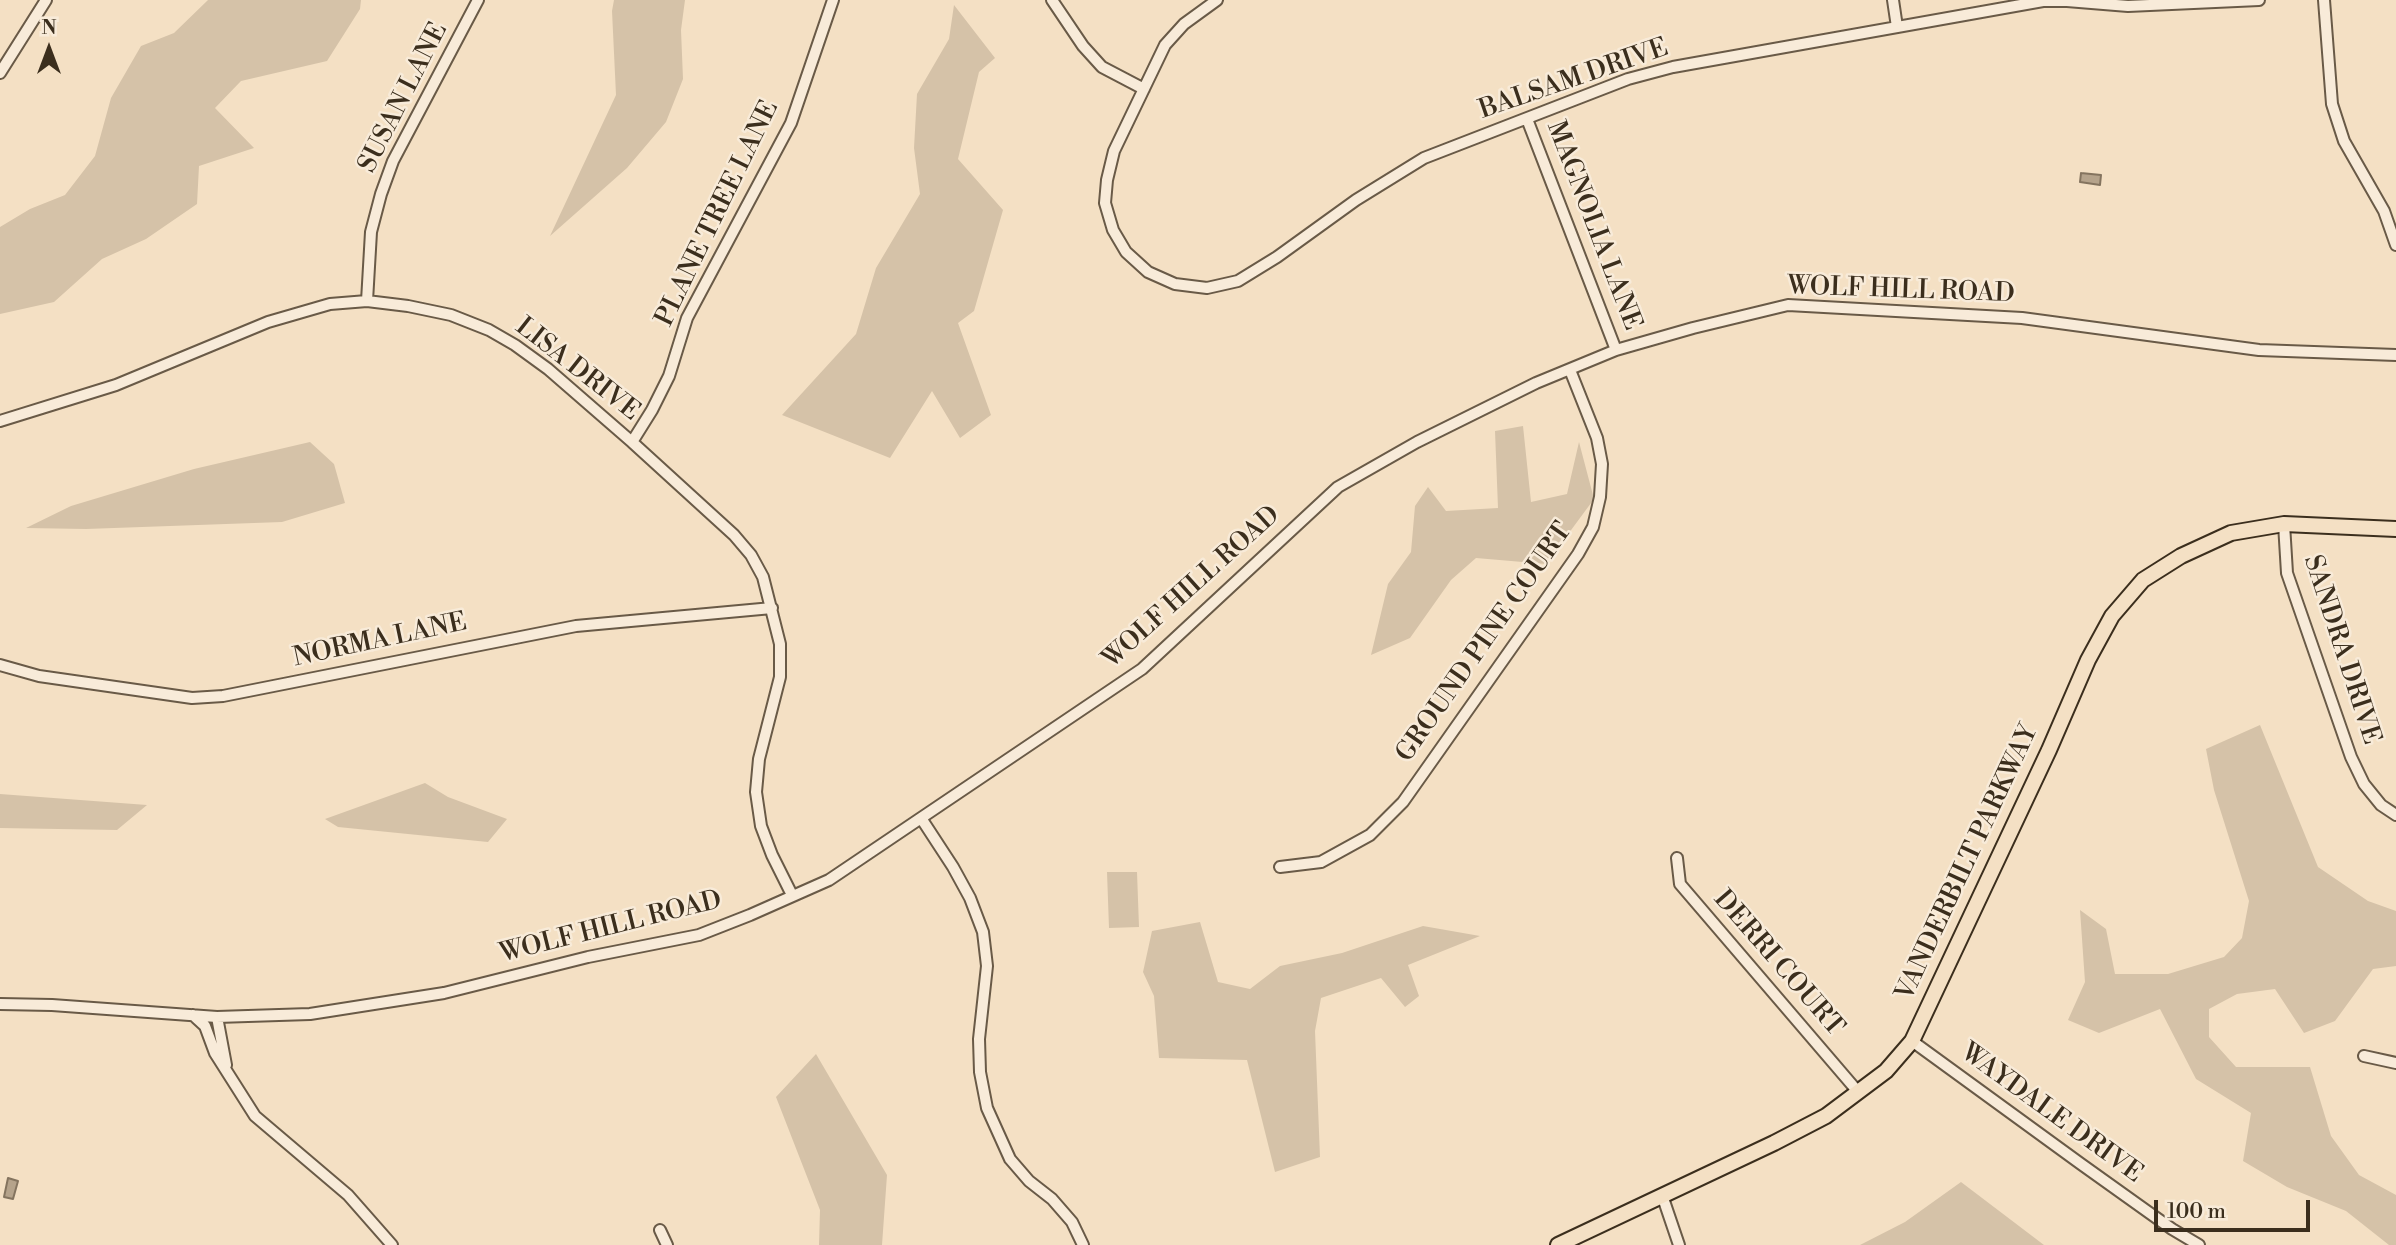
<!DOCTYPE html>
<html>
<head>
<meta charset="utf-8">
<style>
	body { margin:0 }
	#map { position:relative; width:2396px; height:1245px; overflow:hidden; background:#f4e0c4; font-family:"Libre Bodoni",serif }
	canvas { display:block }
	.north { position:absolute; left:14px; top:14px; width:70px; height:70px; -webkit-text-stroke:5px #f8ebd9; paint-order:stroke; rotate:0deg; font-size:19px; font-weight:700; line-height:28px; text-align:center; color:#3b2e1d }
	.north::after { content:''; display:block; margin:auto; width:24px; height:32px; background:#3b2e1d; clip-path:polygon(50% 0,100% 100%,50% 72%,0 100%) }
	.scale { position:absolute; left:2154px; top:1200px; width:156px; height:32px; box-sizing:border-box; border:4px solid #3b2e1d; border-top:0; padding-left:9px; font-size:21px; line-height:24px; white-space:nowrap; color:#3b2e1d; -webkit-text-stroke:5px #f8ebd9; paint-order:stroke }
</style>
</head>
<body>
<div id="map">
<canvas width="2396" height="1245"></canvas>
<div class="north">N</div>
<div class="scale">100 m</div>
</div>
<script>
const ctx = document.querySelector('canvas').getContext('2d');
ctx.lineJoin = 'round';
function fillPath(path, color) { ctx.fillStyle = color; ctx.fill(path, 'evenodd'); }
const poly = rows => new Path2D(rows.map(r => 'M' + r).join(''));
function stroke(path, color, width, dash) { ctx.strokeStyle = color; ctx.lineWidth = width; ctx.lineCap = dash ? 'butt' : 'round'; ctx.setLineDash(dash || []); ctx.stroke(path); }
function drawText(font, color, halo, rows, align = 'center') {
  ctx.font = font + ' "Libre Bodoni",serif'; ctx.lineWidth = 5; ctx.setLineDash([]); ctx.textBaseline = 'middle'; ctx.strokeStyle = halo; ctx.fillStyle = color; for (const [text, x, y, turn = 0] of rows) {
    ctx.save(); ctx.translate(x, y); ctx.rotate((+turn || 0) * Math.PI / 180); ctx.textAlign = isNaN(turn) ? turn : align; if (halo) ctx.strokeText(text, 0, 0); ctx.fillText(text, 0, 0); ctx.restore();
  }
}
fillPath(poly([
	[208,0,361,0,360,9,327,61,241,81,215,108,254,148,199,166,197,204,146,239,102,259,54,302,0,314,0,227,30,209,65,195,95,156,111,98,141,46,174,33],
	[614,0,685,0,681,30,683,79,666,122,627,168,550,236,616,95,612,11],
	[954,5,995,58,979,72,958,159,1003,210,974,311,958,323,991,415,960,438,932,391,890,458,782,415,856,334,876,268,920,194,914,148,917,94,949,39],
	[1523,426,1531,502,1567,494,1579,442,1594,499,1546,564,1476,558,1451,580,1410,638,1371,655,1388,584,1411,552,1415,506,1428,487,1446,511,1498,508,1495,431],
	[310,442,334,464,345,503,282,522,86,529,26,528,71,506,194,469],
	[2260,725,2318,867,2368,901,2396,911,2396,966,2373,969,2335,1021,2304,1033,2275,989,2237,994,2209,1009,2209,1037,2236,1067,2310,1067,2331,1136,2359,1175,2396,1195,2396,1245,2389,1245,2346,1211,2287,1187,2243,1161,2251,1113,2196,1079,2160,1009,2099,1033,2068,1020,2085,982,2080,910,2106,929,2115,974,2168,974,2224,957,2242,938,2249,901,2214,790,2206,749],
	[425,783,448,797,507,819,488,842,338,827,325,819],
	[0,794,147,805,117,830,0,828],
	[1107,872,1137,872,1139,927,1109,928],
	[1200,922,1218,982,1250,989,1280,966,1342,953,1423,926,1480,936,1408,965,1419,996,1405,1007,1381,978,1321,998,1315,1031,1320,1157,1275,1172,1247,1060,1159,1058,1154,996,1143,972,1152,931],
	[816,1054,887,1175,882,1245,819,1245,820,1210,776,1097],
	[1961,1182,2044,1245,1860,1245,1905,1222]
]), '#d5c2a8');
const water = poly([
	[2081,173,2101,175,2100,185,2080,182,2081,173],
	[8,1178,18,1181,13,1199,4,1197,8,1178]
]);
fillPath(water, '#b5a38b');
stroke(water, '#84745f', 2);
const minor = poly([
	[1052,0,1083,46,1102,67,1144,89],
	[1217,0,1184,24,1165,45,1114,151,1107,180,1105,203,1113,230,1126,252,1148,272,1175,284,1207,288,1238,281,1277,257,1356,200,1424,158,1628,79,1673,67,2043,1,2067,1,2128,6,2259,0],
	[1893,0,1897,27],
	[2324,0,2332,104,2344,141,2384,211,2396,245],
	[0,73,46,0],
	[1527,119,1616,350],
	[367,301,371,232,381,194,393,161,478,0],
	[0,421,116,385,268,322,330,304,367,301,408,306,451,315,489,330,515,345,548,369,632,442,734,535,751,555,763,577,780,644,780,677,759,759,756,792,761,826,772,855,792,895],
	[632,442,652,410,669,376,687,318,791,123,833,0],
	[2284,524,2287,573,2351,757,2364,784,2381,805,2396,815],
	[0,665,39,676,192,698,223,696,576,626,772,608],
	[921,818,953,867,970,898,983,932,987,966,979,1039,980,1072,987,1108,1010,1159,1029,1181,1052,1199,1072,1222,1083,1245],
	[1677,858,1680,884,1859,1093],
	[1280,867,1321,862,1370,835,1403,802,1578,554,1593,527,1600,497,1602,464,1597,438,1570,370],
	[0,1004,52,1005,217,1017,310,1014,444,993,588,957,699,935,750,915,829,880,1142,669,1338,487,1417,442,1536,383,1616,350,1693,328,1788,305,2022,318,2259,350,2396,355],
	[193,1015,205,1026,215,1053,255,1116,348,1195,392,1245],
	[217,1017,226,1065],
	[1912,1041,2081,1164,2172,1229,2199,1245],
	[2364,1056,2396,1063],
	[1662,1195,1679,1245],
	[660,1230,667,1245]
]);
const major = poly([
	[1558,1245,1774,1143,1826,1116,1886,1071,1912,1041,2049,750,2088,660,2112,616,2143,580,2181,556,2231,533,2284,524,2396,529]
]);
stroke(minor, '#695a47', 14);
stroke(major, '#3b2e1d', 18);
stroke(minor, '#f8ebd9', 10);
stroke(major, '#f4e0c4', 14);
drawText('26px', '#3b2e1d', '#f8ebd9', [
	["BALSAM DRIVE",1574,80,-19],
	["SUSAN LANE",404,98,-63],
	["PLANE TREE LANE",718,214,-64],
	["MAGNOLIA LANE",1593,226,69],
	["WOLF HILL ROAD",1901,291,2],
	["LISA DRIVE",577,370,38],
	["WOLF HILL ROAD",1192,588,-42],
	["NORMA LANE",380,641,-12],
	["GROUND PINE COURT",1485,643,-55],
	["SANDRA DRIVE",2341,650,72],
	["VANDERBILT PARKWAY",1968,863,-65],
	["WOLF HILL ROAD",611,928,-14],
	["DERRI COURT",1778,964,49],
	["WAYDALE DRIVE",2051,1114,36]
]);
</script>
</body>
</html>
